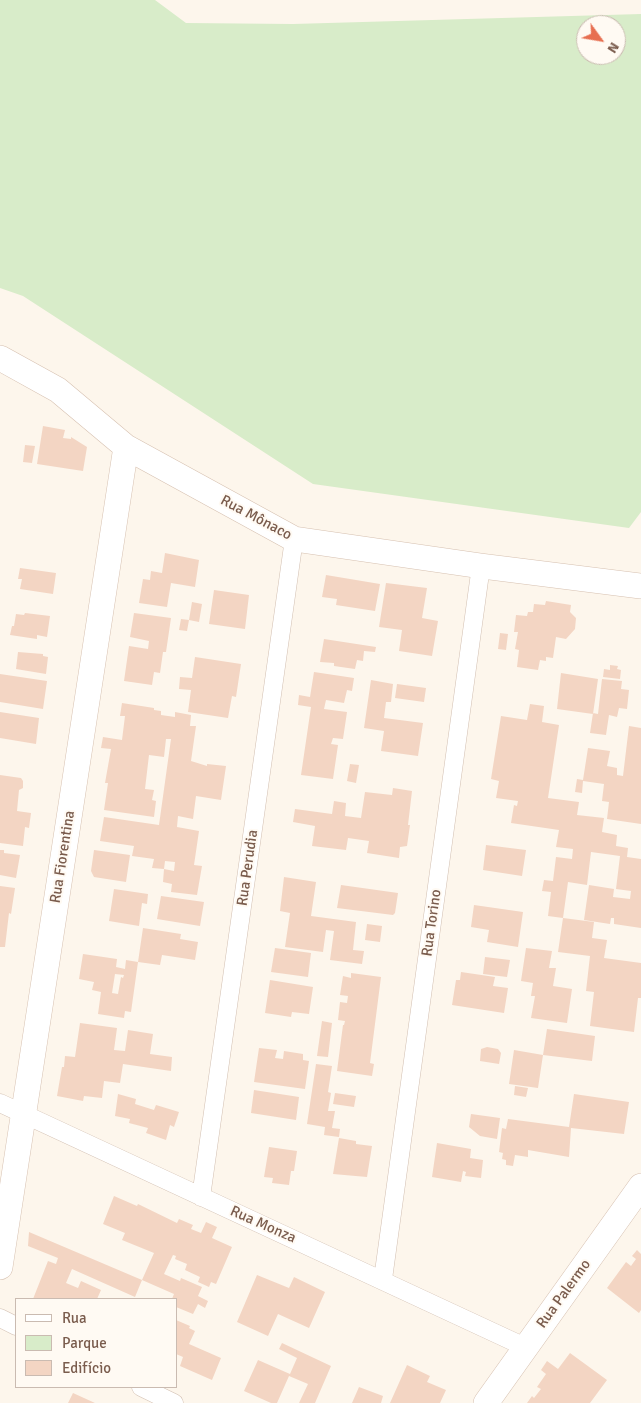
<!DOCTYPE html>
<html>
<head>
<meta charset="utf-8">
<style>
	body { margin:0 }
	#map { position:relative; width:641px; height:1403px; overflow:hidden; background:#fdf6ec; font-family:Signika,sans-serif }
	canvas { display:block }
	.legend { position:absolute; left:15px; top:1298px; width:162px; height:90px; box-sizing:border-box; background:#fffaf3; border:1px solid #cabbb1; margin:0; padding:6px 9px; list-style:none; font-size:15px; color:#7a5c4d }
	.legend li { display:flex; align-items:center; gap:10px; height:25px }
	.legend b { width:25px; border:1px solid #cabbb1 }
	.north { position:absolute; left:576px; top:15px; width:50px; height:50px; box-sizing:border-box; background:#fffaf3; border:1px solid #cabbb1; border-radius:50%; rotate:122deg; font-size:14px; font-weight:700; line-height:20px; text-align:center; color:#7a5c4d }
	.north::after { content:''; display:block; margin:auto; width:18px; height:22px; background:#e76f51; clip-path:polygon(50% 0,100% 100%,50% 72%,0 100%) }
</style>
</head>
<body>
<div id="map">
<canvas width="641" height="1403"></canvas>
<ul class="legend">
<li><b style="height:6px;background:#fff"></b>Rua</li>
<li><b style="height:14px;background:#d8ecc9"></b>Parque</li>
<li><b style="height:14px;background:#f3d5c3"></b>Edifício</li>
</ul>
<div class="north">N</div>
</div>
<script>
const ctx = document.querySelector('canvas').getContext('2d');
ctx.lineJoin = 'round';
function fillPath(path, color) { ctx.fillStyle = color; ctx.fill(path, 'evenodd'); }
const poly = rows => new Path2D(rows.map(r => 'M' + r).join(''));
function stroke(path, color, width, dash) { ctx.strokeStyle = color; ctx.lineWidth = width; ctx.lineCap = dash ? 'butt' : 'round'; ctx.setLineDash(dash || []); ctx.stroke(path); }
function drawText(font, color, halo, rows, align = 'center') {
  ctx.font = font + ' Signika,sans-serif'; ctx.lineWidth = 4; ctx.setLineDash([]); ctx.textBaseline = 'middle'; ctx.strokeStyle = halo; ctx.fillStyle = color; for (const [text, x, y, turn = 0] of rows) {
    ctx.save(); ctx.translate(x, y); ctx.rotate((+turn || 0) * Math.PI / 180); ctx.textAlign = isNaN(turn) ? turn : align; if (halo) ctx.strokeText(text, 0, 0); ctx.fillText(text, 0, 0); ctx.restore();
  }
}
fillPath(poly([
	[0,0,155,0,186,23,293,24,641,14,641,512,629,528,313,484,23,296,0,288],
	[586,25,616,25,616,55,586,55]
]), '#d8ecc9');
fillPath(poly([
	[43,426,65,430,63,438,71,439,71,437,87,447,83,471,37,464],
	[25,445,35,446,32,463,23,462],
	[165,553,199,560,195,587,171,583,167,607,139,603,143,579,150,580,151,571,162,573],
	[20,568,56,573,53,594,20,589,22,579,18,579],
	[326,575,380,584,375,611,336,605,337,599,322,597],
	[386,583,427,588,422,618,438,621,432,656,399,651,402,630,379,627],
	[214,590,249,595,245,629,209,624],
	[546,601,571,605,570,612,576,618,575,629,566,639,556,637,553,658,546,657,546,661,540,660,538,670,517,667,519,650,515,649,518,632,514,632,516,615,527,616,528,612,533,612,534,604,545,605],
	[192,602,202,604,199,622,189,620],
	[25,613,50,616,47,637,37,635,37,639,10,635,12,626,14,626,16,614,24,615],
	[134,613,171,618,166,652,163,652,160,673,154,672,152,685,124,681,129,646,148,649,149,641,130,637],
	[181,619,189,620,187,631,179,630],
	[500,633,508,634,506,650,498,649],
	[324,639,376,647,375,652,364,651,363,661,357,660,355,669,334,666,334,663,320,662],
	[18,652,43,654,43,656,48,657,46,674,16,669],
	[195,657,241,664,236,697,232,696,228,718,188,712,191,690,179,689,180,677,192,678],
	[610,665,618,666,617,669,621,670,620,679,603,677,604,669,610,670],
	[314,672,354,678,352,691,347,690,344,703,326,700,324,709,347,712,343,739,333,738,331,744,338,745,333,779,301,775,311,707,298,705,299,695,310,697],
	[561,673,598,679,593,714,557,709],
	[0,674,47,681,43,709,0,702],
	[602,679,622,681,621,689,629,690,627,709,619,708,617,717,609,715,606,735,590,733,593,713,598,714],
	[371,680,393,684,391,702,386,702,384,718,423,723,418,756,381,751,384,731,364,728],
	[397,684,426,688,424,702,395,698],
	[122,703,154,708,154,710,161,711,161,715,175,717,175,712,191,715,190,726,196,726,191,761,207,766,207,764,226,766,221,800,196,796,193,819,178,816,177,827,199,831,194,865,202,866,197,895,171,892,172,884,163,882,164,869,174,871,175,862,165,861,164,869,152,868,154,859,132,856,134,846,100,841,104,817,159,825,171,739,166,739,164,757,149,755,145,789,154,790,152,800,156,801,154,817,104,810,108,783,105,783,111,749,101,748,103,737,122,740,125,716,120,716],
	[530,704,544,706,542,722,559,725,548,798,579,802,577,815,604,818,602,832,617,835,616,846,628,848,627,857,641,859,641,928,614,924,614,918,611,918,610,924,584,920,589,885,614,889,613,897,630,899,631,891,616,889,620,856,591,852,587,885,568,882,563,918,548,916,551,892,542,891,544,880,553,881,556,857,572,859,573,849,556,847,559,830,511,823,514,805,517,806,518,801,496,798,499,781,491,779,501,716,527,720],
	[0,712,39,718,36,744,0,738],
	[629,726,641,728,641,824,607,819,609,802,602,801,604,784,583,781,582,793,575,792,577,779,583,780,588,748,610,751,607,766,617,768,617,775,623,776],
	[350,764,359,765,356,783,347,781],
	[0,775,21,778,23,781,23,788,19,790,17,811,31,813,29,828,25,827,23,846,0,843],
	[393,788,412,791,408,825,410,825,407,846,400,847,399,858,367,853,369,841,348,838,346,850,312,846,315,826,293,822,295,809,332,814,334,801,346,803,345,816,361,818,365,792,392,795],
	[486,845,526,850,522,876,483,870],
	[0,850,4,850,4,853,20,855,16,878,0,875],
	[94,850,130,855,126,882,94,877,91,871],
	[284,877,316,882,311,916,356,922,353,950,364,951,362,964,330,960,334,931,326,930,323,952,285,947,290,913,280,911],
	[341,885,398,893,395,913,393,915,337,908],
	[0,886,15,888,11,914,9,913,5,947,0,947],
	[114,889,148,894,147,904,142,903,139,926,109,921],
	[161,896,204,902,200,926,157,919],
	[474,905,523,912,518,947,487,942,489,930,471,927],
	[563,918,594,922,592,938,607,940,604,958,641,963,641,998,638,998,634,1032,590,1026,594,992,586,991,590,956,558,952],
	[367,924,382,926,380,942,365,940],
	[143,928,181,934,180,939,198,942,195,960,162,955,160,965,138,962,131,1012,125,1011,124,1018,98,1014,101,992,92,990,94,982,79,979,83,954,117,959,116,967,125,969,126,960,138,962],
	[115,974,124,975,123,978,121,977,118,994,112,993],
	[275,948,311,953,308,977,271,972],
	[526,948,552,951,549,968,556,968,553,986,572,989,567,1023,531,1018,535,996,531,996,533,983,521,981],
	[485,957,510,960,507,977,483,974],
	[461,972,495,977,493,986,508,988,504,1013,452,1005,456,980,460,980],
	[351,973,381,977,370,1063,374,1064,372,1076,337,1071,343,1025,344,1025,345,1021,338,1020,340,1002,347,1003,348,996,340,995,343,976,351,978],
	[270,980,313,987,309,1014,292,1012,291,1017,265,1013],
	[322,1021,332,1023,328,1057,317,1056],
	[80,1023,117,1028,114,1050,125,1051,128,1030,153,1034,150,1054,172,1057,171,1071,123,1064,120,1083,104,1081,102,1098,84,1096,83,1101,57,1096,62,1067,64,1067,65,1056,75,1057],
	[547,1029,595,1036,592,1061,543,1055],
	[487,1047,498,1049,501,1053,499,1064,480,1061,481,1049],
	[259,1048,277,1050,275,1058,283,1059,284,1051,303,1054,303,1060,309,1061,305,1089,254,1082],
	[514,1050,543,1055,538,1088,509,1084],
	[316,1064,332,1066,328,1092,331,1093,328,1111,335,1111,332,1128,340,1129,339,1137,324,1135,325,1127,307,1124],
	[515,1086,528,1088,526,1097,514,1095],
	[254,1090,299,1097,296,1120,251,1113],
	[335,1093,356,1096,354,1107,333,1104],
	[118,1094,136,1099,135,1104,154,1110,156,1105,179,1112,174,1127,170,1125,166,1140,146,1133,148,1128,129,1123,130,1119,115,1116],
	[574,1094,629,1102,624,1134,571,1128,569,1157,528,1150,528,1157,515,1155,513,1166,506,1165,506,1160,502,1159,503,1153,499,1152,502,1128,506,1129,508,1119,569,1127],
	[471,1114,500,1118,497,1139,480,1136,469,1127],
	[339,1138,356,1141,356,1144,372,1146,367,1177,333,1174],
	[437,1143,471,1149,470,1158,483,1160,481,1178,465,1176,466,1172,463,1171,461,1182,432,1177],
	[269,1147,297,1151,294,1171,291,1171,289,1185,272,1183,273,1178,264,1177],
	[114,1196,137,1206,138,1204,177,1223,179,1219,193,1225,191,1229,201,1233,206,1222,217,1227,212,1238,232,1247,216,1284,211,1282,209,1287,198,1282,200,1277,185,1270,187,1264,175,1259,176,1256,173,1255,164,1274,180,1281,181,1278,202,1287,198,1296,208,1301,205,1308,198,1304,193,1314,176,1307,176,1299,172,1299,174,1294,142,1280,154,1253,122,1240,125,1233,103,1224],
	[29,1232,142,1280,135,1297,72,1269,66,1283,78,1288,81,1281,101,1290,97,1299,33,1299,48,1261,56,1264,58,1258,28,1246],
	[637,1250,641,1254,641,1310,639,1313,607,1288,626,1262,631,1266,636,1259,632,1256],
	[257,1275,289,1288,294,1277,325,1292,309,1328,278,1314,268,1336,237,1322],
	[176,1320,190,1326,189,1328,195,1331,189,1344,221,1358,212,1380,180,1366,183,1357,176,1354],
	[282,1343,331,1366,315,1403,299,1403,308,1384,289,1376,277,1403,271,1403,244,1391,258,1360,290,1374,297,1358,279,1349],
	[570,1353,607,1380,590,1403,527,1403,532,1396,534,1398,541,1389,537,1387,546,1374,541,1370,547,1361,558,1369],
	[407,1365,430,1376,427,1382,446,1390,440,1403,390,1403],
	[359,1387,383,1396,381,1403,352,1403],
	[73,1393,95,1403,68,1403]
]), '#f3d5c3');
const street = poly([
	[0,1103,525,1347],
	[201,1197,294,539],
	[383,1279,481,566],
	[0,1318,16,1326],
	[141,1387,174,1403]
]);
const secondary = poly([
	[0,358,58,390,126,447,294,539,481,566,641,586],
	[0,1267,126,447],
	[486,1403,641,1186]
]);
stroke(street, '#d1beb0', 19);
stroke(secondary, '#d6c0b0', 26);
stroke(street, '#fff', 18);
stroke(secondary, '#fff', 25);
drawText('15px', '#7a5c4d', '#fffaf3', [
	["Rua Mônaco",256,518,28],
	["Rua Fiorentina",63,857,-81],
	["Rua Perudia",248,868,-82],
	["Rua Torino",432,923,-82],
	["Rua Monza",263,1225,24],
	["Rua Palermo",564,1294,-54]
]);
</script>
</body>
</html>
